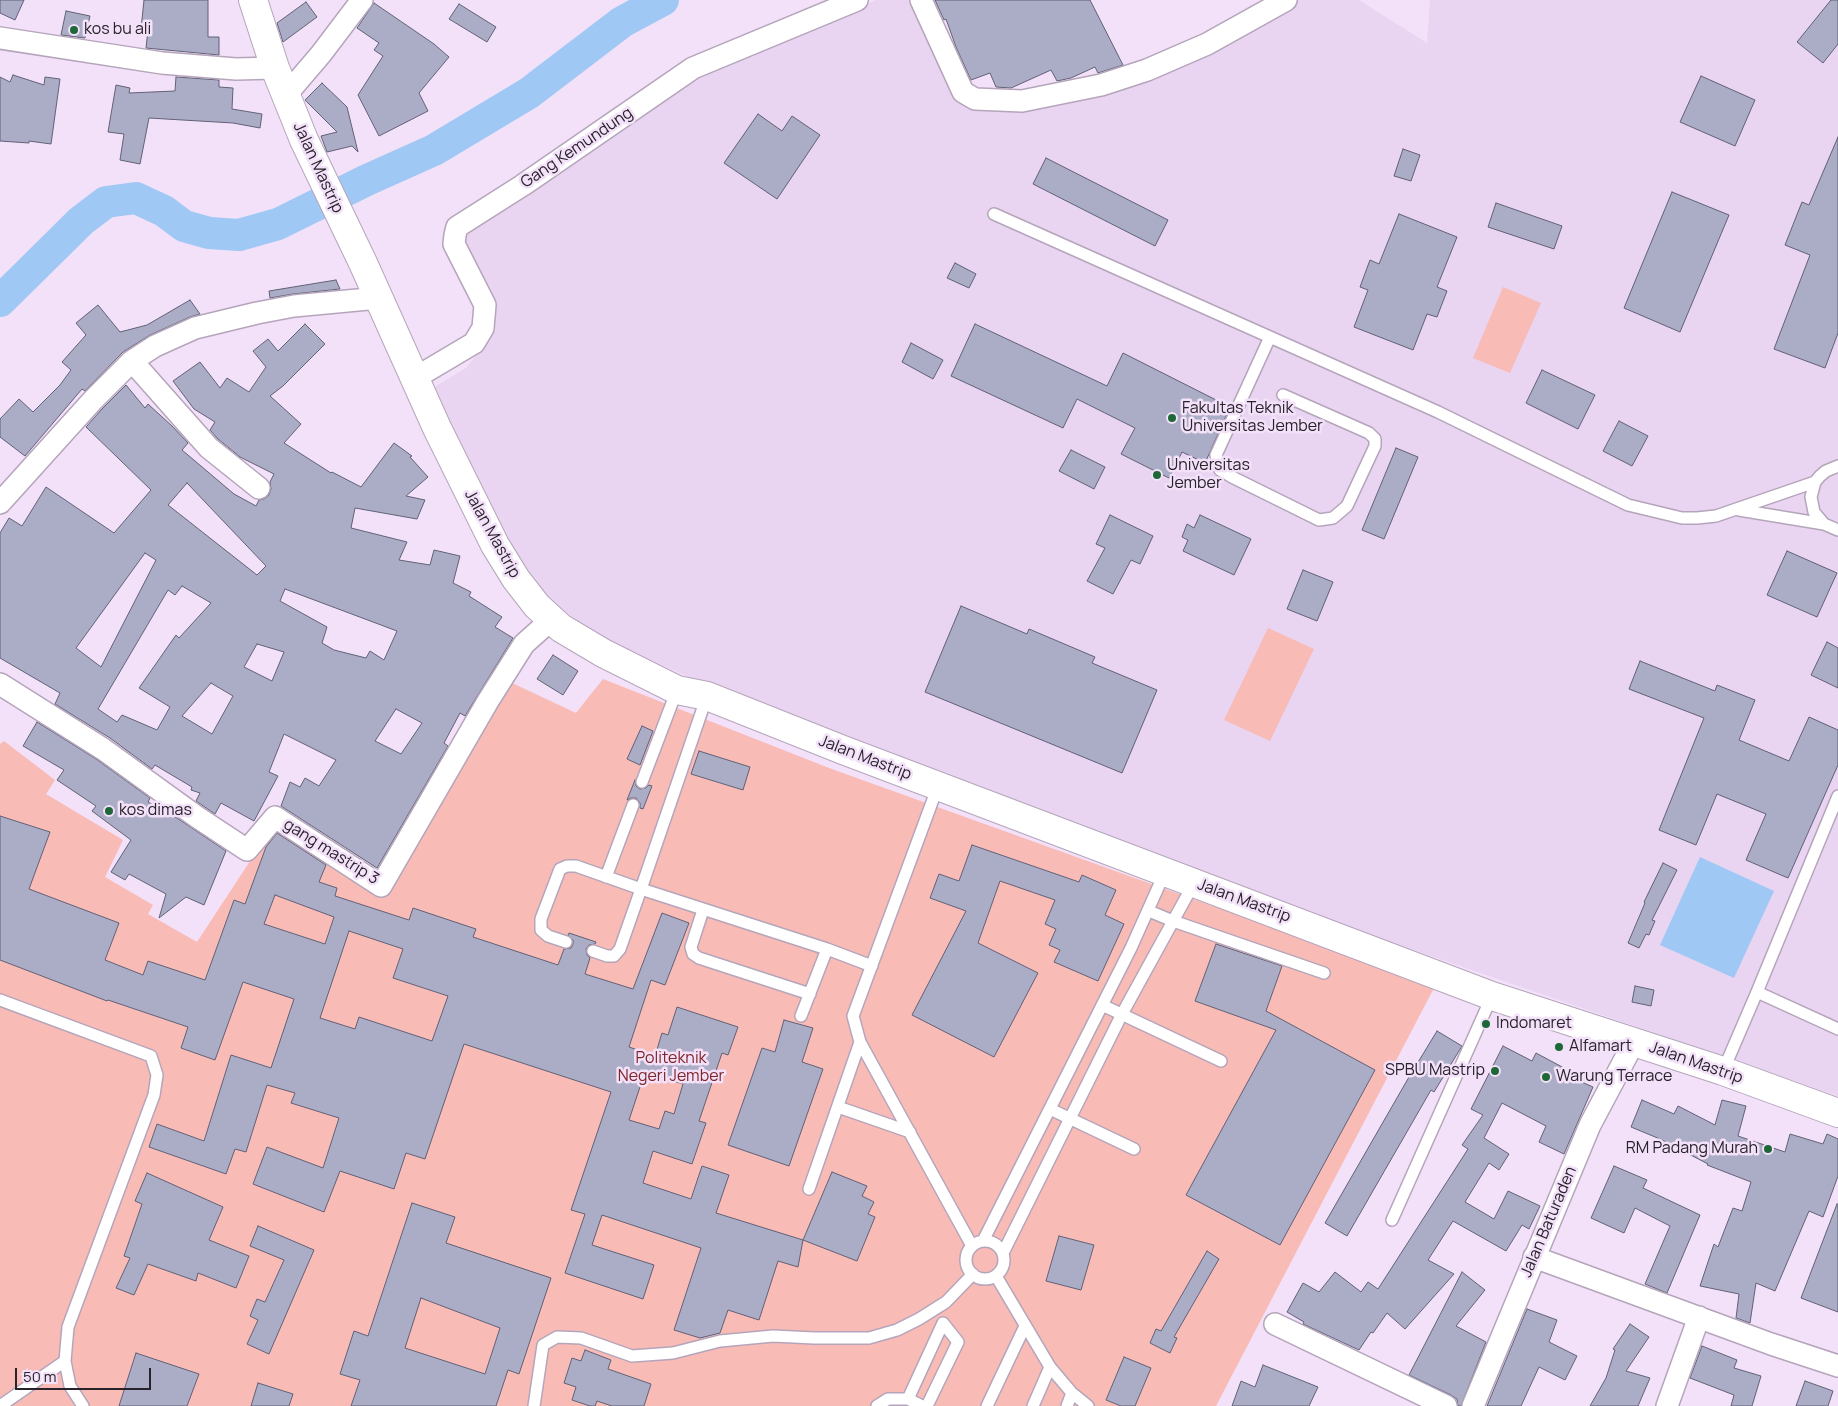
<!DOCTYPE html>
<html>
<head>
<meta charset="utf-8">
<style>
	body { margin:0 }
	#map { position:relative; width:1838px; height:1406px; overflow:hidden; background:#f2e1f8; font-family:Manrope,sans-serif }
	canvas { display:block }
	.scale { position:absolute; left:15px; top:1368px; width:136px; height:22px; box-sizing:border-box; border:2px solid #28222a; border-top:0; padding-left:6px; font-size:15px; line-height:18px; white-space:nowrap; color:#28222a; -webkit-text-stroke:4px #f2e1f8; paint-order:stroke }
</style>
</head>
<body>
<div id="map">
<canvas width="1838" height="1406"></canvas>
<div class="scale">50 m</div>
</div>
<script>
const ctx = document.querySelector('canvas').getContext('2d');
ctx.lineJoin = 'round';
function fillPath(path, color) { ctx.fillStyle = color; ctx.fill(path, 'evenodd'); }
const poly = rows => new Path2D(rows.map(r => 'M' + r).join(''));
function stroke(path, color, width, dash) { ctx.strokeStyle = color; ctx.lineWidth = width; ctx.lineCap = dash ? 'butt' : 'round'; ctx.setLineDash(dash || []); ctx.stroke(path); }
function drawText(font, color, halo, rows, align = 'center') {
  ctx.font = font + ' Manrope,sans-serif'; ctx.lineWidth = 5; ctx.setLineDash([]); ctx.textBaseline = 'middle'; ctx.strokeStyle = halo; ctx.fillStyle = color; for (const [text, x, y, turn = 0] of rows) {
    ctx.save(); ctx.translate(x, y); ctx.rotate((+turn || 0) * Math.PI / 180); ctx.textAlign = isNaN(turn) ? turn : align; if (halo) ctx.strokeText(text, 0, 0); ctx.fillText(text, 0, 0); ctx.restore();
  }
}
fillPath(poly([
	[876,0,916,0,969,103,1209,54,1298,0,1359,0,1427,43,1430,0,1838,0,1838,1096,1265,899,686,676,598,635,545,597,520,561,431,389,466,368,491,337,496,313,492,291,468,252,464,238,478,225,700,78]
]), '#e9d4f1');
fillPath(poly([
	[1503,287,1541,303,1510,373,1473,358],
	[1268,628,1314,649,1270,741,1224,720],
	[603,679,829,768,1435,986,1216,1406,0,1406,0,744,4,741,55,780,46,794,123,840,105,877,153,905,148,914,197,942,277,820,383,891,510,682,576,713]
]), '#f9bbb6');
fillPath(poly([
	[1700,857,1774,891,1734,978,1660,945]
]), '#9fc8f4');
stroke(poly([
	[0,301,81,221,106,202,136,198,164,211,184,226,209,233,239,235,278,224,367,180,434,150,529,93,622,22,663,0]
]), '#9fc8f4', 32);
const building = poly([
	[0,0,24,0,15,20,0,13,0,0],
	[144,0,208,0,208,37,219,37,219,55,146,48,148,30,141,29,144,0],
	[935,0,1090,0,1123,65,1098,73,1095,67,1071,78,1057,81,1051,70,1011,88,996,87,990,73,971,80,956,47,946,19,944,20,935,0],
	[1831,0,1838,0,1838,44,1823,63,1797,42,1831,0],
	[306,2,317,17,283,42,277,23,306,2],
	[374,3,434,44,449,57,419,93,428,111,379,136,358,95,383,56,374,50,379,43,357,28,374,3],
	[459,4,496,27,487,42,449,19,459,4],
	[66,11,90,16,85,38,61,35,66,11],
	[13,75,44,85,45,77,60,79,51,144,29,141,29,143,0,141,0,77,10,82,13,75],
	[1701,76,1755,100,1735,146,1680,122,1701,76],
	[176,77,219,80,219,87,233,88,232,109,262,114,260,128,233,123,149,118,140,164,120,160,124,134,108,132,116,85,130,88,129,93,175,91,176,77],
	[322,83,347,107,358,152,352,146,327,152,321,136,337,132,305,100,322,83],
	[758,114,782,131,792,116,820,135,777,199,724,163,758,114],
	[1838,137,1838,333,1825,368,1774,349,1810,255,1785,245,1802,202,1809,205,1838,137],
	[1403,149,1420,155,1411,181,1394,176,1403,149],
	[1046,158,1168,220,1155,246,1033,184,1046,158],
	[1672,192,1729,215,1680,332,1624,308,1672,192],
	[1496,203,1562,226,1554,249,1488,227,1496,203],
	[1399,214,1457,237,1437,287,1447,291,1437,317,1427,314,1413,350,1354,327,1368,290,1360,287,1370,260,1379,264,1399,214],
	[955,263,976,274,969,288,947,278,955,263],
	[336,280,340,289,293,294,270,298,269,291,336,280],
	[190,300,200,314,190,317,150,335,123,352,85,391,82,389,25,456,0,437,0,419,19,399,33,412,60,385,71,370,62,362,86,335,76,323,98,305,120,332,147,325,190,300],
	[305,324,325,344,283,386,270,396,301,424,284,443,331,473,332,472,361,487,394,443,412,456,410,457,428,477,406,496,425,500,417,519,355,508,351,528,407,542,399,560,430,565,434,550,460,556,453,583,471,592,469,596,502,617,495,627,513,638,465,716,460,713,444,743,448,746,377,868,281,806,290,782,300,787,305,778,319,786,336,760,284,734,269,772,278,776,254,821,221,803,215,814,196,801,200,793,191,790,192,787,155,765,152,769,110,738,55,704,60,693,0,658,0,533,9,518,22,526,46,487,114,533,151,490,86,427,102,409,126,385,145,408,148,404,172,426,188,443,182,450,234,494,256,506,259,500,264,499,269,495,271,489,270,482,274,474,240,457,218,439,210,430,215,422,194,409,173,381,200,362,220,388,227,378,249,392,266,367,253,351,268,339,278,351,305,324],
	[187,483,266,566,257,575,168,505,187,483],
	[145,553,156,560,101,667,76,648,145,553],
	[182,586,211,603,179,638,176,635,139,688,170,707,157,730,122,715,117,722,98,709,168,590,175,595,182,586],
	[285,589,397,631,384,660,370,651,366,658,334,650,322,643,327,627,280,601,285,589],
	[257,644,284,652,272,681,244,667,257,644],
	[211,683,233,696,212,734,182,716,211,683],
	[396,709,422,723,401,754,375,741,396,709],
	[975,324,1107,386,1123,353,1230,407,1205,463,1182,452,1169,478,1121,454,1135,428,1077,399,1063,428,951,376,975,324],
	[911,343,943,360,933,379,902,362,911,343],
	[1542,370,1595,395,1578,429,1526,403,1542,370],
	[1619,421,1648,436,1632,466,1603,451,1619,421],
	[1396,448,1418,457,1384,539,1362,530,1396,448],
	[1071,450,1105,467,1094,489,1059,471,1071,450],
	[1110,515,1153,536,1140,564,1131,560,1113,594,1087,581,1105,548,1096,544,1110,515],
	[1200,515,1251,539,1234,575,1183,551,1188,540,1182,537,1187,524,1194,528,1200,515],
	[1787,551,1837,573,1817,617,1767,595,1787,551],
	[1303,570,1333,582,1317,621,1287,609,1303,570],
	[961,606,1027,634,1029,629,1095,657,1092,663,1157,690,1122,773,925,692,961,606],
	[1827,642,1838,648,1838,688,1811,675,1827,642],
	[553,655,578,671,563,695,537,679,553,655],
	[1640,661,1715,691,1717,685,1755,700,1739,740,1789,761,1809,717,1838,730,1838,765,1788,878,1746,860,1766,814,1717,794,1696,845,1659,830,1704,718,1629,689,1640,661],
	[37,722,96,759,150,798,148,802,177,818,226,851,204,905,186,897,159,918,166,894,129,874,125,880,111,872,131,840,92,811,96,806,57,780,64,770,23,746,37,722],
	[642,726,653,731,640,765,627,759,642,726],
	[699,751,750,767,743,790,691,774,699,751],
	[635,780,636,786,640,789,646,788,649,785,652,786,643,809,640,808,640,803,636,798,631,798,627,800,635,780],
	[0,816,50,832,29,889,119,923,105,960,143,975,148,961,205,980,234,900,245,904,266,847,277,833,326,865,319,882,337,888,335,896,409,920,413,908,476,929,473,937,558,965,564,949,571,948,573,944,573,940,568,935,569,933,596,942,595,944,589,945,586,949,587,955,590,958,585,974,633,989,662,913,689,923,665,985,651,980,629,1047,655,1056,662,1033,668,1035,677,1007,738,1027,728,1055,722,1053,699,1121,706,1123,692,1164,653,1151,643,1183,691,1199,702,1166,729,1175,716,1213,803,1240,798,1267,778,1261,759,1320,728,1310,720,1333,700,1338,674,1330,701,1248,602,1215,592,1245,654,1265,643,1299,565,1273,585,1214,571,1210,611,1092,464,1044,425,1159,406,1153,394,1189,340,1171,324,1212,253,1184,267,1147,323,1168,339,1118,291,1103,295,1093,267,1085,246,1152,235,1149,226,1174,149,1147,157,1124,204,1141,231,1055,271,1068,294,999,243,982,215,1060,181,1048,188,1027,108,1000,107,1001,0,960,0,816],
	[275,895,334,917,325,944,264,924,275,895],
	[349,931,403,949,393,978,448,996,432,1041,359,1017,355,1029,320,1018,349,931],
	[645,1072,683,1084,674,1114,665,1111,659,1129,629,1120,645,1072],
	[972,845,1079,882,1082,875,1116,890,1105,915,1124,924,1098,981,1054,962,1060,950,1049,945,1056,929,1045,924,1055,900,1000,881,978,943,1038,973,994,1057,912,1015,966,911,930,898,939,874,959,881,972,845],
	[1663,863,1677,870,1652,920,1655,921,1649,935,1646,934,1639,948,1628,943,1645,903,1644,902,1663,863],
	[1216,944,1282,966,1266,1011,1375,1070,1280,1245,1186,1195,1276,1030,1195,1001,1216,944],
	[1635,986,1654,990,1651,1006,1632,1002,1635,986],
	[784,1020,813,1028,802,1062,823,1069,789,1166,728,1145,762,1048,775,1052,784,1020],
	[1437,1031,1462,1046,1434,1092,1431,1090,1347,1236,1325,1223,1409,1077,1437,1031],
	[1503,1046,1532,1061,1536,1053,1564,1068,1561,1073,1593,1087,1564,1154,1539,1142,1546,1126,1502,1103,1484,1138,1509,1154,1499,1170,1489,1163,1465,1202,1494,1219,1508,1191,1540,1206,1529,1229,1522,1225,1506,1251,1453,1221,1428,1260,1454,1274,1405,1329,1387,1313,1373,1333,1371,1332,1359,1350,1303,1324,1304,1322,1287,1312,1303,1283,1319,1292,1335,1272,1361,1292,1368,1282,1378,1289,1468,1149,1462,1145,1483,1115,1471,1109,1503,1046],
	[1642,1100,1674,1114,1678,1106,1715,1125,1722,1100,1746,1106,1738,1136,1785,1152,1790,1134,1823,1144,1827,1134,1838,1139,1838,1176,1823,1217,1809,1211,1775,1291,1756,1283,1750,1323,1736,1318,1739,1294,1700,1286,1714,1244,1718,1247,1733,1208,1742,1211,1751,1182,1707,1165,1708,1164,1660,1139,1631,1127,1642,1100],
	[1614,1166,1647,1180,1643,1188,1700,1215,1667,1293,1645,1284,1670,1226,1635,1208,1624,1233,1591,1218,1614,1166],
	[832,1172,867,1186,862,1196,874,1202,868,1214,875,1217,857,1261,803,1240,832,1172],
	[147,1173,223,1207,209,1240,249,1256,236,1288,198,1273,196,1281,148,1264,134,1295,116,1288,130,1258,124,1256,142,1204,135,1201,147,1173],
	[412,1203,455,1217,446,1243,551,1278,519,1374,508,1370,496,1406,351,1406,360,1380,340,1374,354,1331,368,1336,412,1203],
	[421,1298,500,1328,485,1374,405,1348,421,1298],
	[1837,1204,1838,1204,1838,1312,1801,1298,1837,1204],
	[258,1226,314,1250,269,1354,247,1344,258,1320,250,1316,257,1299,265,1302,284,1260,250,1246,258,1226],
	[1059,1236,1094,1245,1081,1290,1046,1281,1059,1236],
	[1207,1251,1219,1259,1174,1337,1177,1338,1170,1353,1150,1343,1156,1329,1161,1331,1207,1251],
	[1462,1272,1485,1290,1456,1326,1486,1342,1461,1406,1458,1406,1457,1399,1451,1395,1409,1375,1462,1272],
	[1527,1309,1557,1320,1549,1342,1577,1356,1565,1380,1539,1367,1521,1406,1487,1406,1527,1309],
	[1630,1324,1649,1337,1626,1371,1650,1378,1638,1406,1590,1406,1606,1378,1615,1350,1613,1349,1630,1324],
	[1702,1346,1737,1360,1734,1368,1761,1376,1752,1406,1731,1406,1734,1395,1690,1378,1702,1346],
	[585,1350,611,1360,608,1369,651,1384,644,1406,612,1406,597,1401,595,1406,590,1406,572,1400,576,1387,564,1383,572,1358,581,1361,585,1350],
	[136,1353,199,1374,187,1406,119,1406,136,1353],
	[1124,1357,1151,1368,1135,1406,1121,1406,1106,1400,1124,1357],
	[1263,1365,1318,1387,1309,1406,1232,1406,1241,1381,1255,1387,1263,1365],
	[1805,1381,1833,1391,1828,1406,1796,1406,1805,1381],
	[258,1383,293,1394,289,1406,251,1406,258,1383]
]);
fillPath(building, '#abacc5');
stroke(building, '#616178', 1);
const lane = poly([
	[994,214,1438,412,1628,505,1682,518,1697,518,1716,516,1815,482],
	[1270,337,1216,455,1220,470,1232,477,1319,520,1333,518,1347,506,1375,446,1375,439,1369,433,1283,395],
	[1838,466,1826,471,1820,476,1815,482,1811,497,1814,512,1824,524,1838,530],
	[1739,510,1824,524],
	[707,696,641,889,827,949,872,966],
	[642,782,677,690],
	[938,786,853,1016,860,1042,972,1246],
	[606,877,633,805],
	[703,910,691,947,693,954,699,958,810,994],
	[1149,911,1173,921,1324,973],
	[566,942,548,936,541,930,541,919,560,869,567,866,576,866,641,889,620,949,614,956,607,956,593,951],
	[1757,992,1838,1029],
	[0,1000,151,1056,157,1075,154,1095,68,1327,65,1361,70,1386,83,1406],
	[1102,1005,1221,1061],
	[801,1016,827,949],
	[1723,1071,1757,992,1838,796],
	[838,1107,910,1132],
	[1050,1109,1134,1149],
	[809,1189,860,1042],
	[1392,1220,1492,996],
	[983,1241,1131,948,1165,872],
	'966 1260a19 19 0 1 1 38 0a19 19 0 1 1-38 0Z',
	[1003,1253,1122,1014,1194,883],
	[996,1276,1050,1367,1072,1393,1088,1406],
	[908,1399,943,1323,958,1342,927,1406],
	[0,1406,65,1361],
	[534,1406,543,1345,557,1337,581,1338,632,1356,673,1353,720,1341,773,1336,814,1338,869,1338,897,1330,919,1319,946,1302,973,1274],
	[877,1406,888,1399,908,1399,922,1406],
	[987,1406,1025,1326],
	[1033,1406,1050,1367],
	[1067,1406,1072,1393]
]);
const street = poly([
	[921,0,963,92,975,99,1022,101,1101,85,1147,70,1207,44,1286,0],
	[0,38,162,63,236,69,275,68],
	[286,95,321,54,362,0],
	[132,361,209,448,259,488],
	[415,378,474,343,483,328,485,305,454,244,455,235,457,227,523,185,693,68,857,0],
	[0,503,93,400,132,361,155,346,195,328,257,313,294,306,379,298],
	[0,684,103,749,197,817,247,850,275,817,381,886,488,701,524,644,552,619],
	[1534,1257,1771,1344,1838,1366],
	[1275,1324,1446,1406],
	[1473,1406,1590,1125,1634,1042],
	[1667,1406,1699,1317]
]);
const secondary = poly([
	[253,0,275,68,304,140,363,263,437,428,495,545,516,579,537,606,561,628,603,653,677,690,707,696,843,750,1492,996,1723,1071,1838,1113]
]);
stroke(lane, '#b5a5bb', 14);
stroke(street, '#b5a5bb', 24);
stroke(secondary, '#b5a5bb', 30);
stroke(lane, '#fff', 11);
stroke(street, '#fff', 21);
stroke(secondary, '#fff', 28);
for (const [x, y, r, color] of [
	[74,30,5,"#1d6836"],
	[1172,418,5,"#1d6836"],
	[1157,475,5,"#1d6836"],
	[109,811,5,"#1d6836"],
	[1486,1024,5,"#1d6836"],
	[1559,1047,5,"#1d6836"],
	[1495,1071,5,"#1d6836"],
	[1546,1077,5,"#1d6836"],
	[1768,1149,5,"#1d6836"]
]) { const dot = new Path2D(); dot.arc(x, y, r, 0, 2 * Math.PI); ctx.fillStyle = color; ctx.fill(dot); stroke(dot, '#f2e1f8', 2); }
drawText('16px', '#28222a', '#f2e1f8', [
	["kos bu ali",84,30],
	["Fakultas Teknik",1182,409],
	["Universitas Jember",1182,427],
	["Universitas",1167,466],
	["Jember",1167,484],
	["kos dimas",119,811],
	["Indomaret",1496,1024],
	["Alfamart",1569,1047],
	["SPBU Mastrip",1485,1071,"right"],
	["Warung Terrace",1556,1077],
	["RM Padang Murah",1758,1149,"right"]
], 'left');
drawText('16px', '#28222a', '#f2e1f8', [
	["Gang Kemundung",577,148,-34],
	["Jalan Mastrip",318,168,65],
	["Jalan Mastrip",492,534,61],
	["Jalan Mastrip",865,758,21],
	["gang mastrip 3",331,852,32],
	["Jalan Mastrip",1244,901,20],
	["Jalan Mastrip",1696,1063,19],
	["Jalan Baturaden",1549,1222,-67]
]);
drawText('16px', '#802527', '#f2e1f8', [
	["Politeknik",671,1059],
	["Negeri Jember",671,1077]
]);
</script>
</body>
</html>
